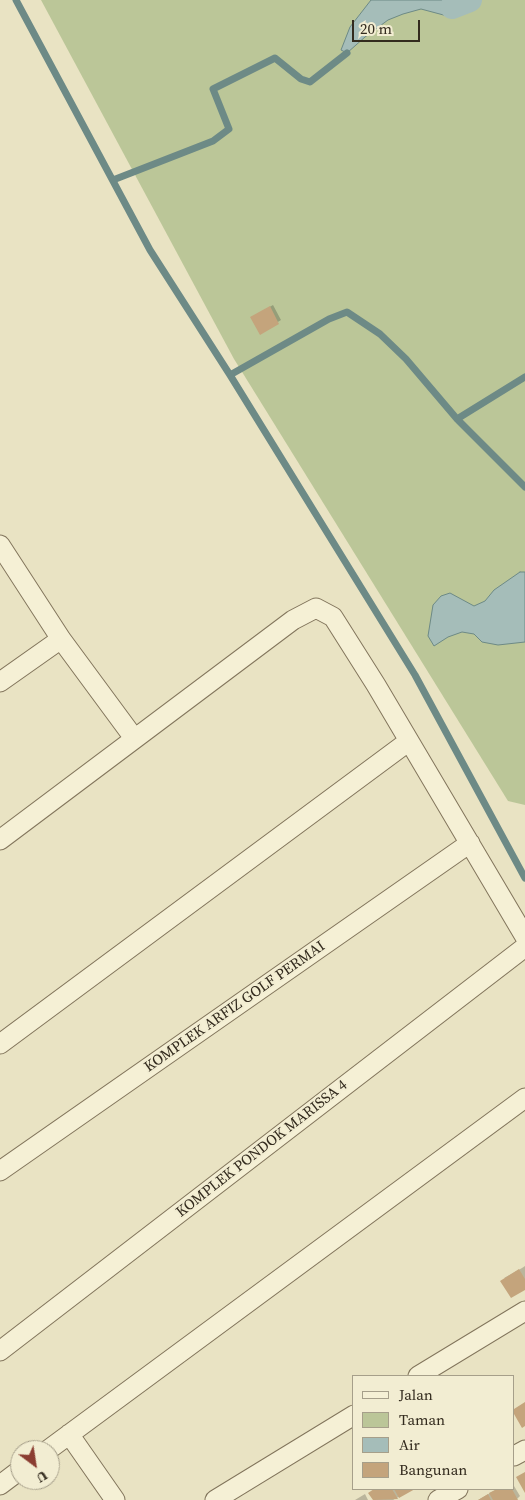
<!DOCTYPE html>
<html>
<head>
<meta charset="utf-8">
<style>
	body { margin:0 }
	#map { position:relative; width:525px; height:1500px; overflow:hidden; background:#e9e3c3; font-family:"Source Serif 4",serif }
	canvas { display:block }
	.legend { position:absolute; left:352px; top:1375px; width:162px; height:115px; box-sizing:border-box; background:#f2edd2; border:1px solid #a69f8a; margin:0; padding:6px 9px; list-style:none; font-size:15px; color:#332b1e }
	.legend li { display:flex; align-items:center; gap:10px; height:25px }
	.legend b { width:25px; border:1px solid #a69f8a }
	.north { position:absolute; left:10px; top:1440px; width:50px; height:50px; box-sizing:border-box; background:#f2edd2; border:1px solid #a69f8a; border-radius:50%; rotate:149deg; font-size:14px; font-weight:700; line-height:20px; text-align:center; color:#332b1e }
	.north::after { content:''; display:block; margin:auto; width:18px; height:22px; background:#8b3d31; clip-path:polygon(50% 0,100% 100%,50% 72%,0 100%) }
	.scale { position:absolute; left:352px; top:20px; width:68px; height:22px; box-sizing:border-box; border:2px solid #332b1e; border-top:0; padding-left:6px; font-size:15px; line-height:18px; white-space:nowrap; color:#332b1e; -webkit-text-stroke:4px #f2edd2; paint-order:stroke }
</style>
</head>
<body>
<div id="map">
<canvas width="525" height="1500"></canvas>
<ul class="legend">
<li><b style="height:6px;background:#f5f0d5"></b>Jalan</li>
<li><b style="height:14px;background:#bbc698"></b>Taman</li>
<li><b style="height:14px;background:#a5bdb9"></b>Air</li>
<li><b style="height:14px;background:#c4a47c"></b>Bangunan</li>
</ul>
<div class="north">U</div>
<div class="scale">20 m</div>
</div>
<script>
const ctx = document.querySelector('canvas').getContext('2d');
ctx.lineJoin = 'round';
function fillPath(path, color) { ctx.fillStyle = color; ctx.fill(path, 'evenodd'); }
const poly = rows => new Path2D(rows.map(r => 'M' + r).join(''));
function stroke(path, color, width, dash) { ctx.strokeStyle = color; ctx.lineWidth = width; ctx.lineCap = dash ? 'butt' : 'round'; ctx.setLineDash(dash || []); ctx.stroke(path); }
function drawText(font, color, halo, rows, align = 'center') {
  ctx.font = font + ' "Source Serif 4",serif'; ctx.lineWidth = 4; ctx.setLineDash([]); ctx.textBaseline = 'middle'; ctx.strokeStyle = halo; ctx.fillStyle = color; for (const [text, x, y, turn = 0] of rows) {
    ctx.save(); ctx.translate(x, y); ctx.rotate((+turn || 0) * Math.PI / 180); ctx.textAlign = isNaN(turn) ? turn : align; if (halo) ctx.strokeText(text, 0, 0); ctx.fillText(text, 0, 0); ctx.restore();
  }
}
fillPath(poly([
	[41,0,525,0,525,805,508,801,234,359]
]), '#bbc698');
const water = poly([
	[371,0,452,0,453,3,451,17,421,9,403,14,388,20,365,37,347,53,341,50,350,27,371,0],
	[520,572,525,572,525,642,498,645,482,642,474,634,462,632,448,637,434,646,428,636,433,605,441,596,450,593,474,606,485,601,494,590,520,572]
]);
fillPath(water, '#a5bdb9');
stroke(water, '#6d8a86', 1);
fillPath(poly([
	[273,305,281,320,260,333,252,317],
	[525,1266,525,1288,504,1278,522,1268],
	[514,1486,520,1496,516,1500,478,1500,497,1489,514,1489],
	[375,1489,413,1489,393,1500,374,1500,370,1493],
	[365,1494,368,1500,355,1500]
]), '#0003');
stroke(poly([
	[16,0,150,250,230,375,415,675,525,878],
	[113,180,213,141,229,129,213,89,275,58,301,79,310,82,347,53],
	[230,375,329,319,347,312,380,334,406,359,457,419,525,487],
	[457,419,525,377]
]), '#6d8a86', 7);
stroke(poly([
	[452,7,470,0]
]), '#a5bdb9', 24);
fillPath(poly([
	[270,306,279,324,260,335,250,317],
	[519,1269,525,1279,525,1290,511,1298,500,1281],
	[525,1402,525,1426,522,1428,514,1414,514,1409],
	[525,1472,525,1493,516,1477],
	[374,1489,392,1489,398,1499,373,1500,368,1493],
	[394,1489,415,1489,399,1498],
	[497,1489,512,1489,518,1500,493,1500,489,1493],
	[488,1494,491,1500,478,1500]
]), '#c4a47c');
const street = poly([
	[0,545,61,639,134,738],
	[0,682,61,639],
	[0,840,293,620,316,608,333,617,376,685,525,937],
	[0,1044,409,741],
	[0,1171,470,843],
	[0,1351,525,947],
	[418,1376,525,1311],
	[69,1434,115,1500],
	[48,1450,525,1098],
	[514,1456,525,1450],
	[0,1485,20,1470],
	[215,1500,354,1415],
	[438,1500,458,1489]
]);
stroke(street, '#82755c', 21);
stroke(street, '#f5f0d5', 19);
drawText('15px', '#332b1e', '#f2edd2', [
	["KOMPLEK ARFIZ GOLF PERMAI",235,1007,-35],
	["KOMPLEK PONDOK MARISSA 4",262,1149,-38]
]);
</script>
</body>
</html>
